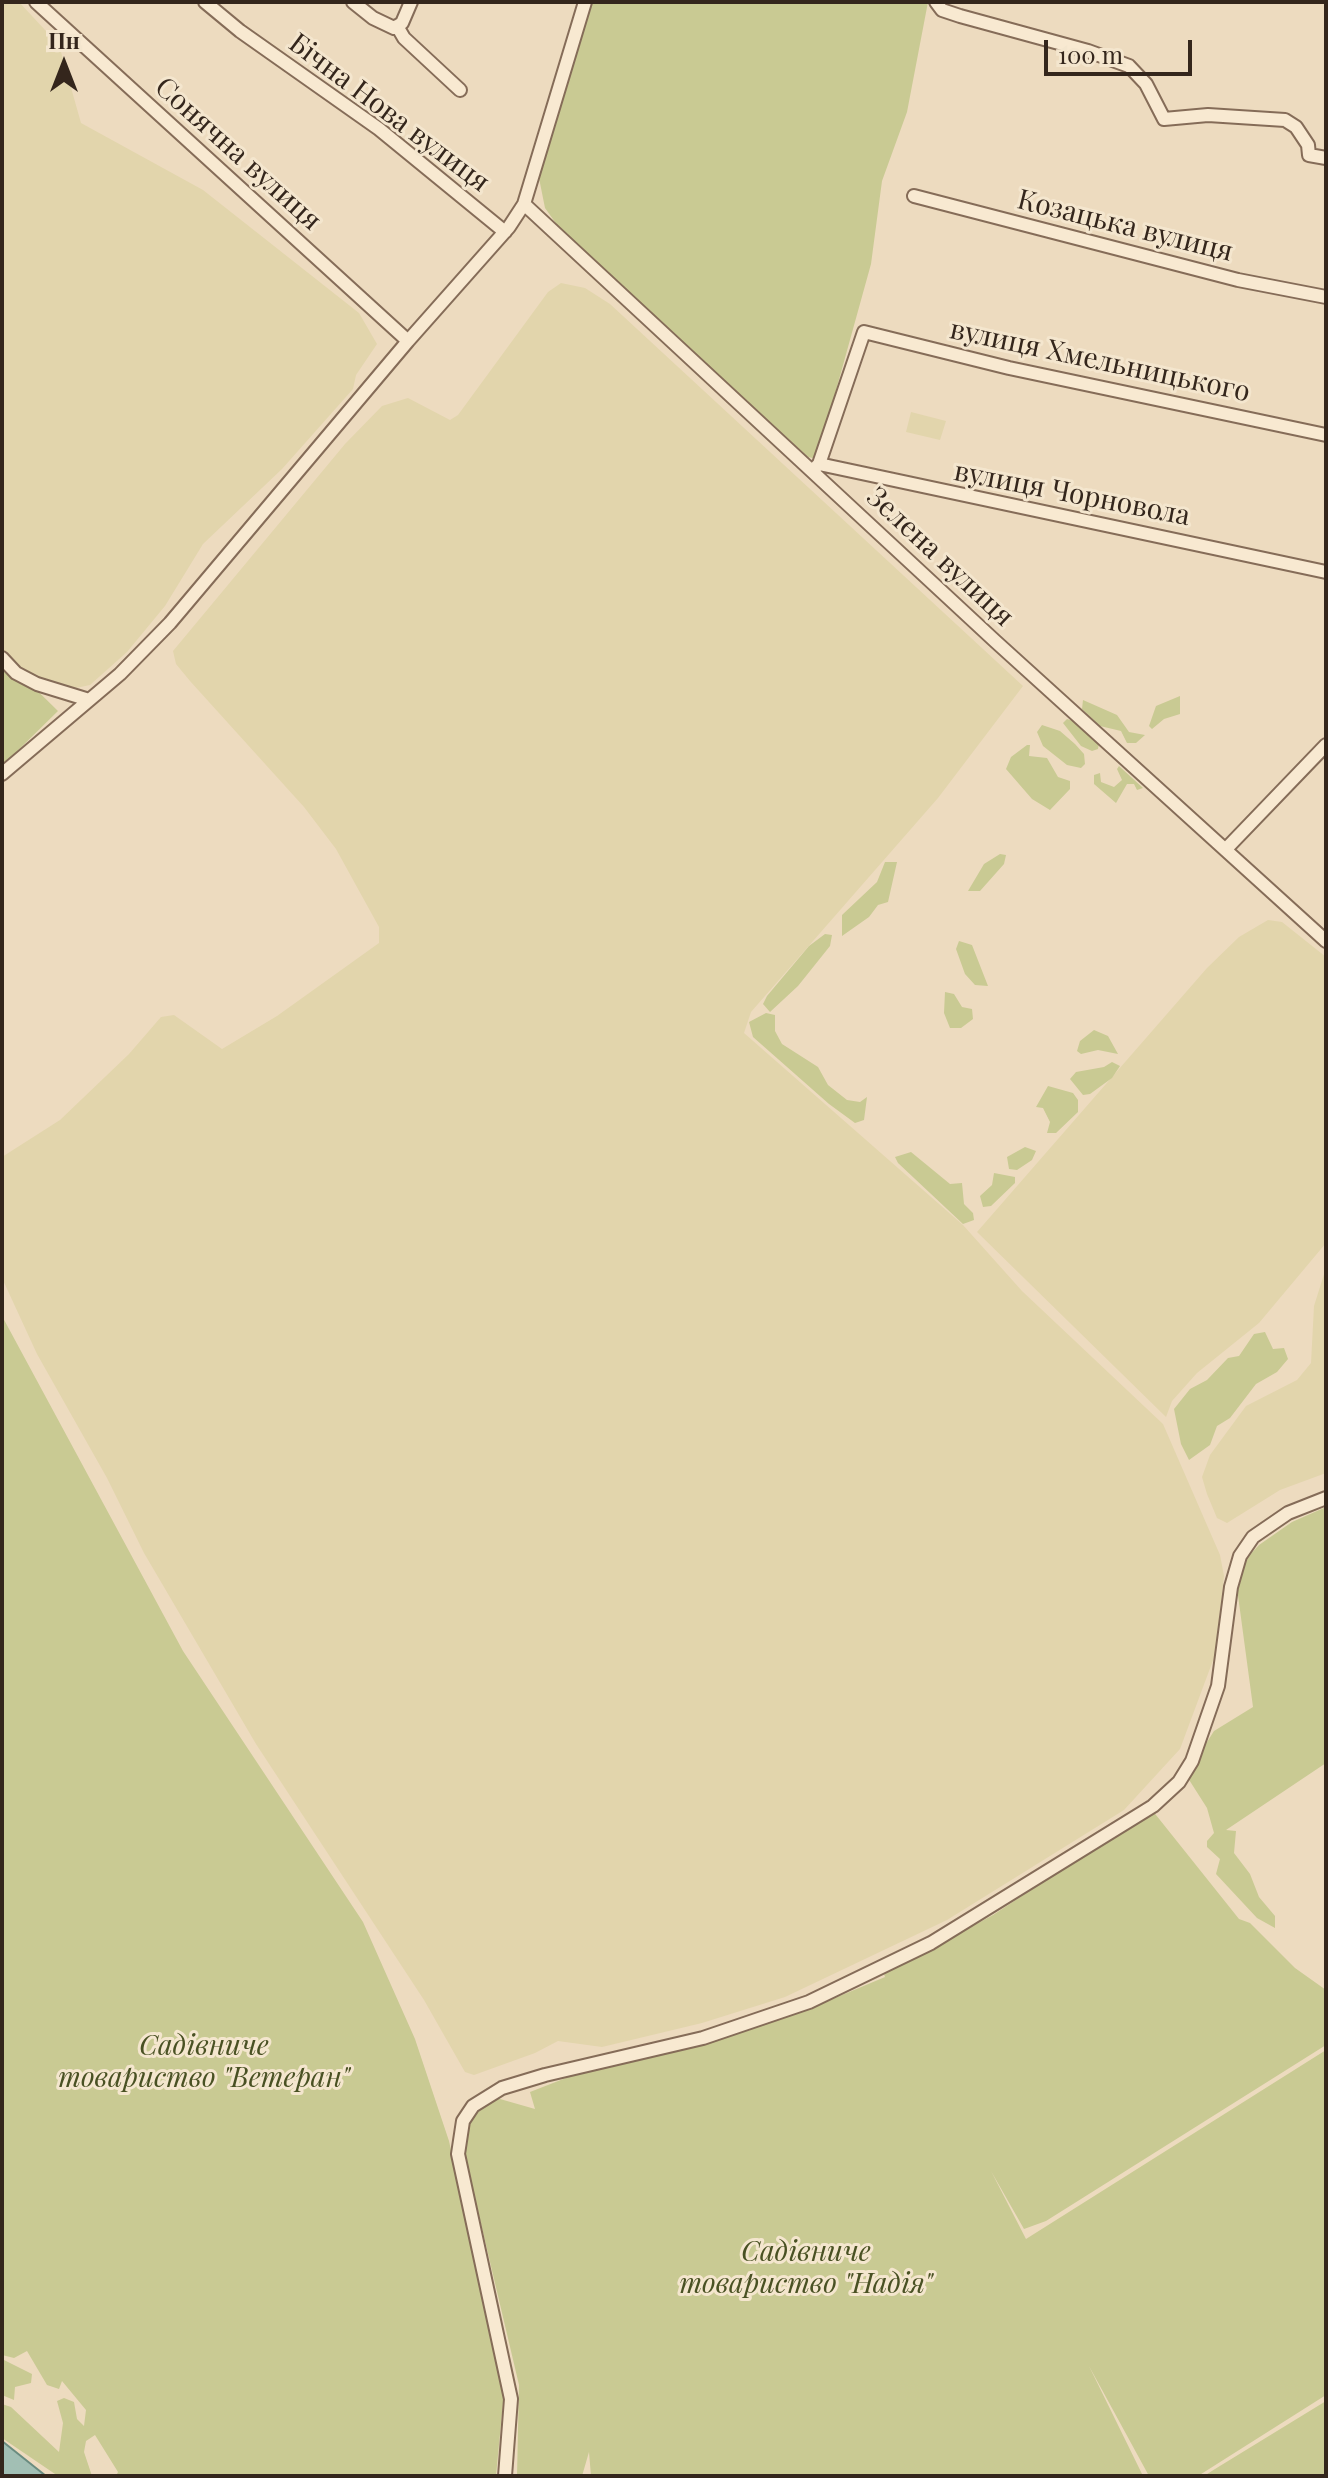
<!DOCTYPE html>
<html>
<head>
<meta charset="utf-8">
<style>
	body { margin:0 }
	#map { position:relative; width:1328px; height:2478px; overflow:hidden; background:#eddbbf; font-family:"Playfair Display",serif }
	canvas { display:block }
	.frame { position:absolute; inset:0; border:4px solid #34261c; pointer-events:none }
	.north { position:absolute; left:24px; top:24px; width:80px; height:80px; -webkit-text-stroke:6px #f4e6ce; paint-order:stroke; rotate:0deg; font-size:22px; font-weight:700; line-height:32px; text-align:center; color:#34261c }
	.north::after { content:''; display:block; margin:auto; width:28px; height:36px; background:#34261c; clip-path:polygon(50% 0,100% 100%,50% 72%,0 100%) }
	.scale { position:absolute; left:1044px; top:40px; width:148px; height:36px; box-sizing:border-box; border:4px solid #34261c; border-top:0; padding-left:10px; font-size:24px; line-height:28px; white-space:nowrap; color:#34261c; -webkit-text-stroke:6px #f4e6ce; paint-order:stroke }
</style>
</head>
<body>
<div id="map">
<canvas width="1328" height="2478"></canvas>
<div class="frame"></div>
<div class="north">Пн</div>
<div class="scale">100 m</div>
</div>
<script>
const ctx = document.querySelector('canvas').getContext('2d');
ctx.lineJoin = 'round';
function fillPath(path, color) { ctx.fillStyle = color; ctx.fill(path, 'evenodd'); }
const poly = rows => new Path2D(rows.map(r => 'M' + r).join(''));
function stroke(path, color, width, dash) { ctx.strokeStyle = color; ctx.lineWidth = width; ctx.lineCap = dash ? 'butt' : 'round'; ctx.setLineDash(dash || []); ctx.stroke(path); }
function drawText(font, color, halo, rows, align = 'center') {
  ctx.font = font + ' "Playfair Display",serif'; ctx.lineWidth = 6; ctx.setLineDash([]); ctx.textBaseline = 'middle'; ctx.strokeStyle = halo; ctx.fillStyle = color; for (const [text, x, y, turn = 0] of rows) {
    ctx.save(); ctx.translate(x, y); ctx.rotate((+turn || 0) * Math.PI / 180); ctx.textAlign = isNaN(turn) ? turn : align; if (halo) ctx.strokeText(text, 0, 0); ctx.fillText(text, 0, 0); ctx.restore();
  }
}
fillPath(poly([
	[2,2,19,2,59,45,81,123,203,190,359,313,377,344,356,375,353,389,282,469,203,544,165,606,127,652,90,685,71,689,49,684,23,670,2,648],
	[561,283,585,288,610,304,1023,686,938,798,751,1012,744,1033,963,1225,1022,1291,1163,1424,1220,1555,1224,1576,1215,1655,1180,1749,1124,1810,947,1920,785,1997,702,2023,602,2047,558,2041,535,2053,474,2075,465,2072,424,2000,256,1744,144,1553,107,1478,37,1354,2,1278,2,1157,60,1120,129,1054,161,1017,174,1015,222,1049,277,1016,379,943,379,927,336,849,304,807,190,681,176,664,173,651,345,444,382,406,408,398,450,420,458,415,548,292],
	[911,412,946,421,940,440,906,432],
	[1268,920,1282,922,1326,957,1326,1243,1259,1323,1197,1373,1172,1401,1166,1417,977,1232,1207,968,1239,937],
	[1326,1268,1326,1473,1280,1490,1227,1523,1217,1518,1207,1494,1202,1477,1210,1455,1246,1406,1297,1380,1311,1363,1314,1306]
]), '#e2d5ac');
fillPath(poly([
	[591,2,928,2,907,112,882,181,871,264,817,459,808,457,560,229,545,208,539,178],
	[2,656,58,711,2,766],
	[1180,696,1180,714,1164,719,1152,729,1149,726,1156,706],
	[1083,700,1117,715,1129,732,1145,735,1136,743,1127,743,1121,731,1100,726,1082,709],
	[1067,719,1087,725,1099,743,1098,749,1092,751,1081,746,1063,723],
	[1042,725,1060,731,1075,744,1084,754,1085,764,1081,768,1067,765,1043,746,1037,732],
	[1027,745,1030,745,1029,756,1047,758,1058,777,1070,781,1070,789,1050,810,1032,799,1006,769,1011,757],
	[1119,766,1143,788,1137,790,1134,784,1127,784,1116,803,1094,784,1094,775,1100,773,1101,782,1114,787,1122,780,1117,769],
	[1000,854,1006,855,1004,864,980,891,968,891,984,864],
	[885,862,897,862,888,902,878,905,869,917,842,936,842,915,877,882],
	[825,934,832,935,830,946,798,986,770,1012,763,1004,767,996,809,946],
	[959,941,972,945,988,986,975,985,965,974,956,949],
	[945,992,954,994,962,1007,972,1009,973,1019,961,1028,950,1028,944,1013],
	[766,1013,775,1015,775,1031,782,1044,818,1067,828,1085,847,1100,860,1102,867,1097,864,1120,855,1123,829,1104,753,1037,749,1022],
	[1094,1030,1108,1036,1118,1054,1098,1050,1081,1054,1077,1051,1080,1041],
	[1112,1062,1120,1066,1112,1078,1090,1094,1083,1095,1070,1079,1076,1072,1104,1067],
	[1048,1086,1073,1093,1078,1100,1078,1112,1056,1133,1047,1133,1050,1122,1043,1108,1036,1107],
	[1025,1147,1036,1151,1032,1160,1017,1170,1009,1169,1007,1157],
	[911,1152,950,1184,962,1183,964,1204,973,1213,974,1220,963,1224,898,1163,895,1157],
	[994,1173,1015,1177,1015,1183,991,1206,983,1207,980,1196,992,1185],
	[2,1316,183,1651,363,1922,415,2039,449,2141,504,2392,496,2476,116,2476,118,2472,95,2435,86,2441,84,2452,92,2476,58,2476,2,2438,2,2404,11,2407,59,2452,63,2423,57,2401,64,2398,74,2402,77,2419,84,2426,86,2410,62,2381,59,2389,47,2385,27,2351,14,2358,2,2355],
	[1265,1332,1273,1349,1284,1348,1288,1359,1277,1372,1256,1384,1230,1418,1217,1426,1210,1445,1189,1460,1181,1444,1174,1409,1190,1389,1207,1380,1228,1358,1239,1356,1254,1334],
	[1326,1507,1326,1763,1226,1830,1236,1831,1234,1853,1250,1874,1259,1897,1275,1916,1275,1928,1257,1918,1216,1874,1220,1859,1207,1847,1207,1841,1214,1833,1207,1808,1186,1775,1214,1731,1253,1707,1237,1588,1246,1559,1259,1545,1292,1522],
	[1152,1810,1239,1919,1250,1923,1295,1968,1326,1990,1326,2045,1046,2221,1024,2229,991,2171,1026,2239,1326,2050,1326,2395,1198,2476,1149,2476,1089,2366,1143,2476,591,2476,589,2452,582,2476,517,2476,519,2385,462,2143,469,2118,480,2105,493,2097,535,2109,530,2092,571,2076,804,2011,885,1977,884,1974,993,1915],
	[2,2359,32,2374,31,2383,15,2387,14,2400,2,2395],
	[1326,2401,1326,2476,1204,2476,1215,2469]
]), '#c9ca93');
const water = poly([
	[2,2441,46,2476,2,2476,2,2441]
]);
fillPath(water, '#a2bfb4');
stroke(water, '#6a8c80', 2);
const minor = poly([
	[36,2,408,341],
	[205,2,240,31,379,129,505,232],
	[353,2,373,18,394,28,402,23,411,2],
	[936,2,942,10,960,16,1088,51,1129,66,1146,84,1164,119,1208,115,1285,120,1296,127,1308,145,1309,155,1326,158],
	[397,26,404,38,460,90],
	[914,196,1238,280,1326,297],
	[524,204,995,641,1326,941],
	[819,464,864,332,1009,368,1326,435],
	[815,468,819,464,1326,572],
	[2,658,16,673,37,684,89,700],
	[2,774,120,674,170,623,408,341,509,227,524,204,585,2],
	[1226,849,1326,745],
	[505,2476,511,2399,458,2154,463,2121,473,2106,502,2088,545,2075,703,2038,809,2002,931,1943,1153,1806,1179,1782,1192,1761,1218,1686,1231,1587,1240,1556,1253,1537,1288,1513,1326,1498]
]);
stroke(minor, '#856c58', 16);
stroke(minor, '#f8e9d1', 12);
drawText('28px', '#34261c', '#f4e6ce', [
	["Бічна Нова вулиця",389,113,37],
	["Сонячна вулиця",238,154,42],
	["Козацька вулиця",1125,226,14],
	["вулиця Хмельницького",1100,361,12],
	["вулиця Чорновола",1072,494,11],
	["Зелена вулиця",940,557,43]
]);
drawText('italic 28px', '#495123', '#f4e6ce', [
	["Садівниче",204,2046],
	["товариство \"Ветеран\"",204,2078],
	["Садівниче",806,2252],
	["товариство \"Надія\"",806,2284]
]);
</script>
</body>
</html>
